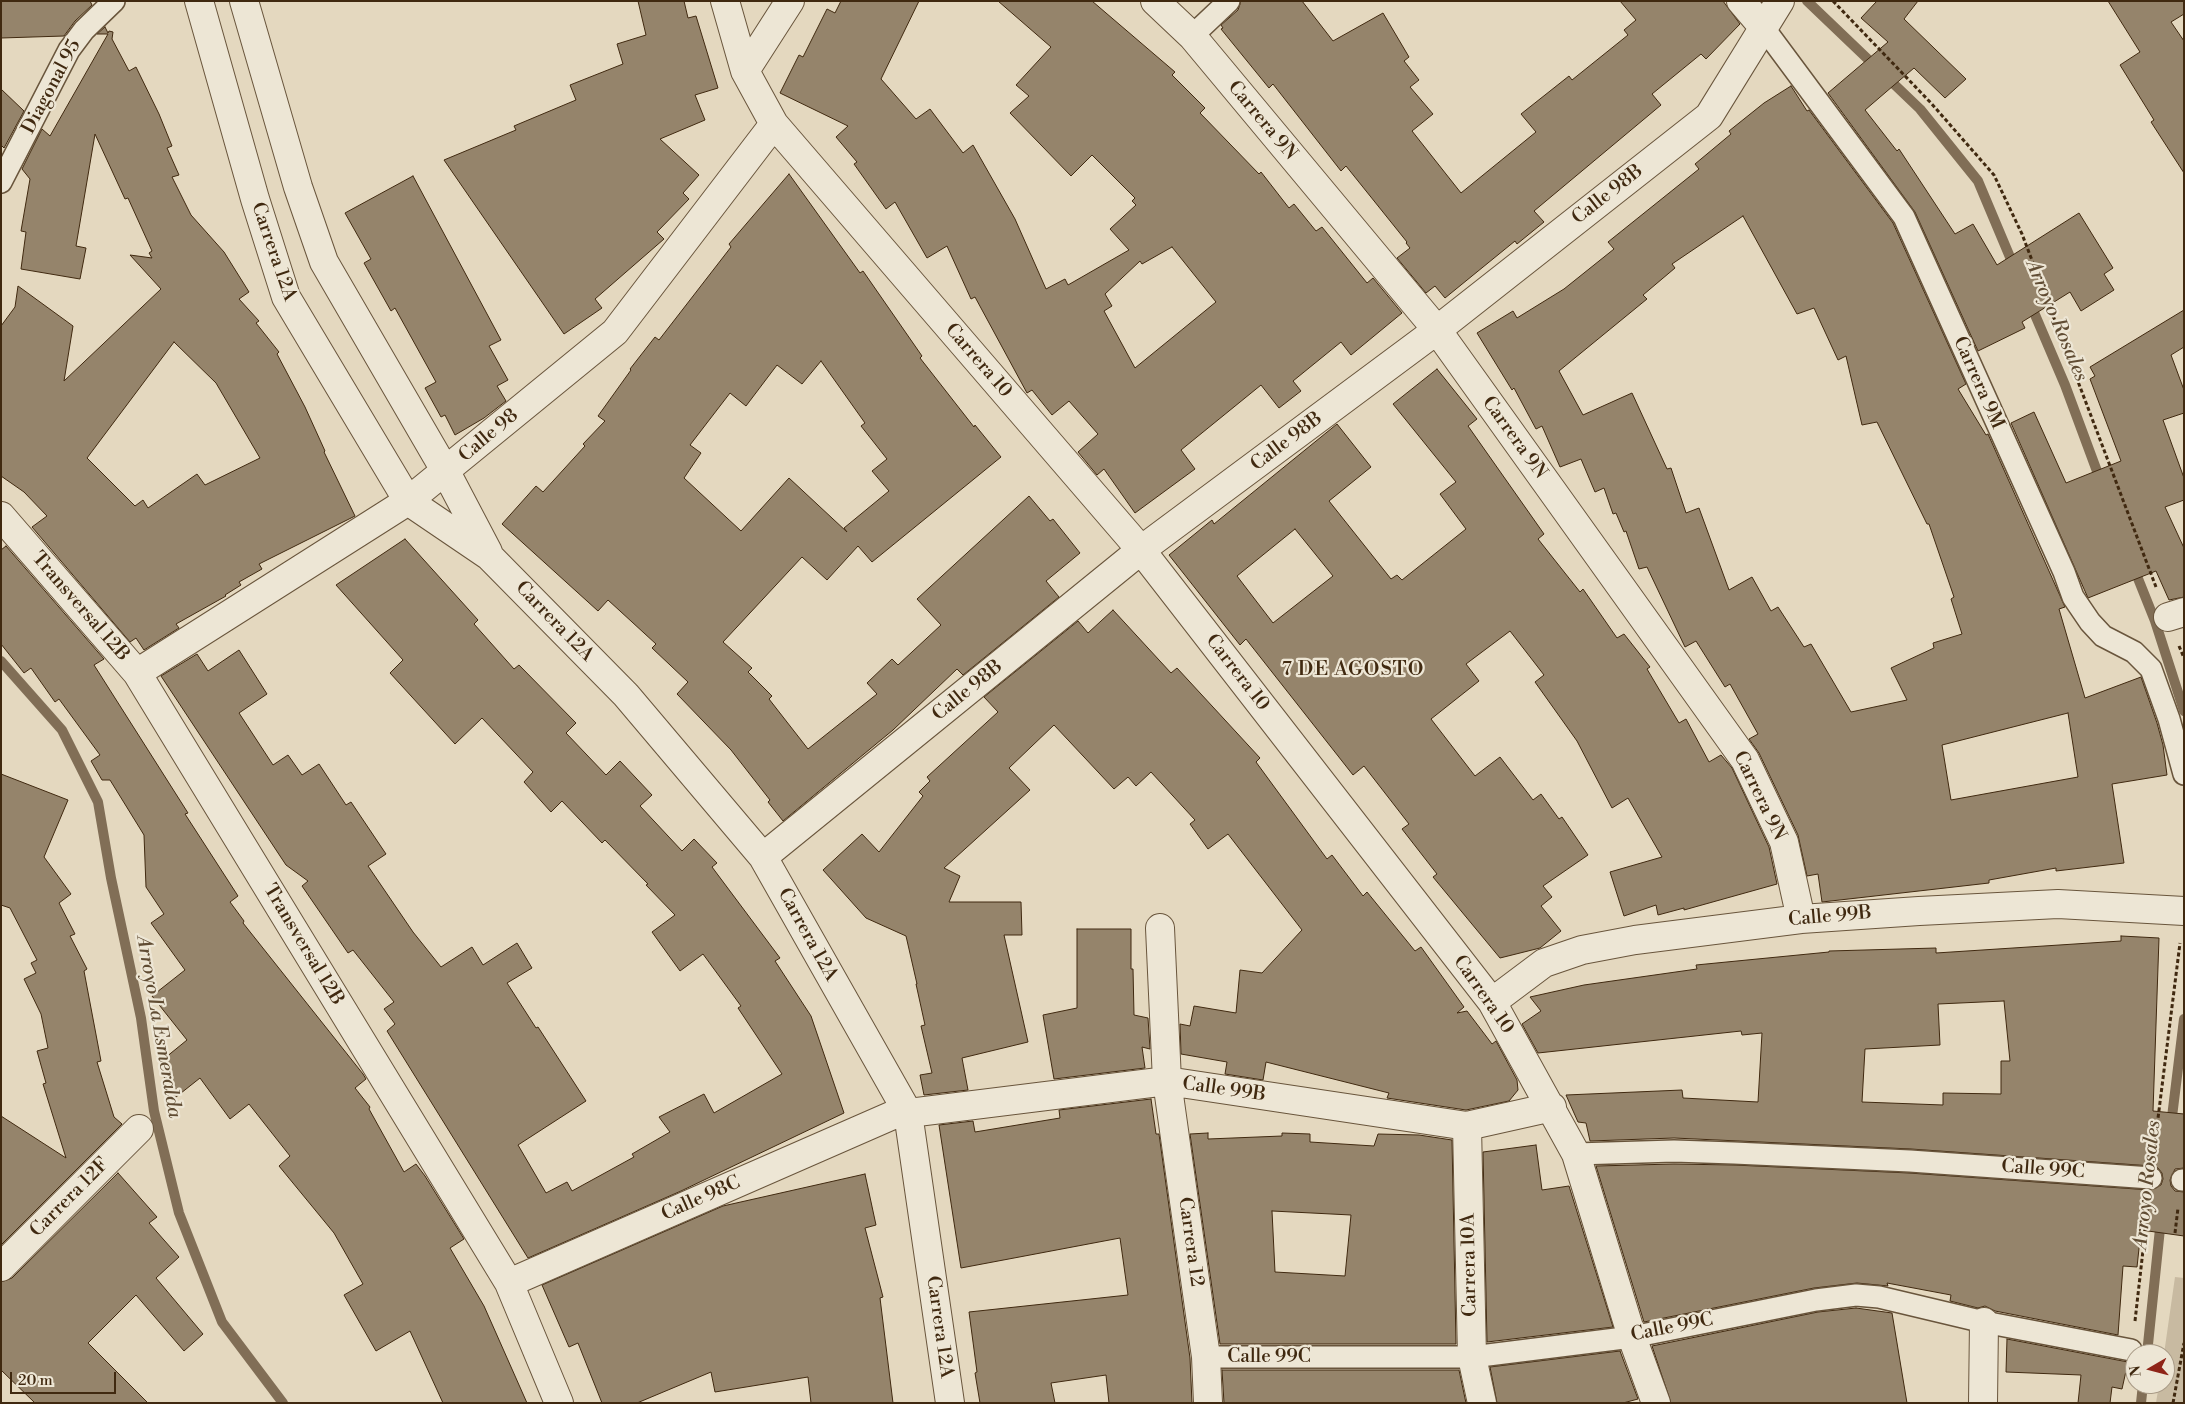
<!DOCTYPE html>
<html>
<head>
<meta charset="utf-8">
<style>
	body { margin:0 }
	#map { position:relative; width:2185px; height:1404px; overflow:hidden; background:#e4d8bf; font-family:"Libre Bodoni",serif }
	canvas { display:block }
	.frame { position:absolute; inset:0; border:2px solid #402910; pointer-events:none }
	.north { position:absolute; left:2125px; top:1344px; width:50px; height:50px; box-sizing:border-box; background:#ede6d5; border:1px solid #a89a86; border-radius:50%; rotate:262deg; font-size:14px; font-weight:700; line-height:20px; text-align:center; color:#402910 }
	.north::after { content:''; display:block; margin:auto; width:18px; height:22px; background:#8f2418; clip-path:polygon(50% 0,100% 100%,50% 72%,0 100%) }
	.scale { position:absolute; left:10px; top:1372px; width:106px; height:22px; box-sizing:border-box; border:2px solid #402910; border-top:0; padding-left:6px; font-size:15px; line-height:18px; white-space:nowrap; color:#402910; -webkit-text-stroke:4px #ede6d5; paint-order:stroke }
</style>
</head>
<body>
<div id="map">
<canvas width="2185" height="1404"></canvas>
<div class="frame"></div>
<div class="north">N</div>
<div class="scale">20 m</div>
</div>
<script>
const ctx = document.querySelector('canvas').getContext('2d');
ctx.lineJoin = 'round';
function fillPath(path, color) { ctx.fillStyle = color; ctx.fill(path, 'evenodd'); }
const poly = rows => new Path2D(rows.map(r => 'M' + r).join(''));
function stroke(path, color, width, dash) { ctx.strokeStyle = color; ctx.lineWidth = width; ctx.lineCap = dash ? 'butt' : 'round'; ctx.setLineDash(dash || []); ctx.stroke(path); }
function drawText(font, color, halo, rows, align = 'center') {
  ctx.font = font + ' "Libre Bodoni",serif'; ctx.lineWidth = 4.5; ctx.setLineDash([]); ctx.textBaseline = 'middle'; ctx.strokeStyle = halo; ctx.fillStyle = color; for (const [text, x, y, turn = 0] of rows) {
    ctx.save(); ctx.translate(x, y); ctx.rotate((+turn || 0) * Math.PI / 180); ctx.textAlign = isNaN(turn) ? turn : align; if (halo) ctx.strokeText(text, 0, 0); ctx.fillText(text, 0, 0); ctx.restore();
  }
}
fillPath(poly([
	[2175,1277,2184,1278,2184,1403,2156,1403,2159,1384,2165,1384,2164,1354]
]), '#c8baa1');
stroke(poly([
	[1807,1,1920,109,1978,181,2015,269],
	[2030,303,2065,385,2101,482],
	[2133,566,2155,621,2184,711],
	[1,661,62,730,98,802,111,878,141,1018,154,1111,179,1213,222,1322,283,1403],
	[2171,1125,2184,1019],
	[2147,1354,2161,1219],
	[2141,1403,2143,1384]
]), '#816e56', 10);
const building = poly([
	[1,1,90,1,92,5,75,21,64,36,1,38,1,1],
	[638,1,684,1,688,18,696,16,718,88,695,95,705,120,660,139,699,175,683,193,689,199,657,232,664,239,595,299,602,308,564,334,444,160,516,130,514,126,576,100,570,85,623,64,617,44,646,35,638,1],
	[841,1,919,1,881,79,916,119,930,109,963,153,973,145,1015,219,1046,289,1065,279,1068,285,1129,250,1110,229,1136,205,1132,201,1135,198,1092,155,1071,176,1010,113,1029,96,1016,85,1051,47,998,1,1092,1,1175,72,1172,75,1205,108,1200,113,1259,174,1261,172,1289,208,1294,204,1316,231,1322,227,1367,283,1373,278,1402,313,1351,355,1341,342,1293,381,1301,391,1279,408,1261,385,1181,450,1195,469,1135,513,1104,469,1097,475,1078,452,1098,434,1069,401,1052,415,1032,390,1027,393,975,297,971,299,947,246,927,258,895,202,886,209,854,164,857,162,836,137,848,126,780,93,799,55,803,57,827,9,835,13,841,1],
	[1172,247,1216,302,1135,368,1104,311,1112,306,1105,294,1140,261,1142,264,1172,247],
	[1241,1,1302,1,1333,41,1383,13,1409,57,1404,61,1419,80,1410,87,1433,114,1412,131,1461,193,1536,132,1521,114,1569,76,1572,80,1628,35,1624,30,1636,20,1620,1,1723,1,1740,24,1706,59,1701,54,1652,94,1661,105,1534,211,1544,222,1517,244,1515,241,1445,298,1435,286,1426,293,1397,258,1410,248,1406,243,1407,242,1346,166,1341,171,1273,84,1269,88,1221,29,1223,28,1221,25,1238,10,1241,1],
	[1877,1,1918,1,1904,19,1966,79,1945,98,1914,68,1865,110,1897,151,1899,149,1955,234,1973,224,1997,265,2079,213,2113,268,2104,274,2114,290,2081,311,2070,292,2022,322,2025,328,1978,351,1915,212,1828,93,1888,42,1861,18,1877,1],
	[2108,1,2184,1,2184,14,2171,22,2184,41,2184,173,2151,122,2154,120,2120,65,2140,52,2108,1],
	[105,27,108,33,109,31,113,32,112,39,129,71,136,67,159,114,172,146,167,148,179,175,172,177,191,215,224,252,249,292,239,299,259,321,256,323,279,352,277,354,305,407,325,451,324,452,355,516,259,564,262,569,239,582,241,585,225,595,226,596,176,624,179,628,144,650,136,638,130,642,32,527,47,516,24,492,1,476,1,326,15,307,18,286,73,326,64,381,161,289,130,255,152,258,149,253,152,251,128,198,125,199,95,134,76,246,86,248,80,279,21,269,26,232,21,231,30,179,22,169,42,129,50,136,108,34,97,34,105,27],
	[174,342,216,383,260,458,205,485,197,474,148,508,143,500,135,506,87,458,174,342],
	[1791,86,1807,111,1809,110,1893,223,1966,384,1958,389,1986,435,1988,434,2065,607,2059,609,2085,698,2141,677,2157,723,2163,745,2167,775,2112,784,2124,863,2056,871,2056,868,1989,880,1989,883,1822,902,1818,874,1807,876,1798,835,1759,753,1749,739,1758,734,1730,684,1725,687,1696,641,1685,647,1647,567,1639,569,1626,531,1624,532,1616,513,1613,514,1604,488,1595,492,1581,459,1560,467,1542,426,1536,429,1514,388,1512,390,1477,333,1513,311,1517,318,1564,289,1614,249,1608,242,1699,169,1695,164,1731,134,1729,131,1764,103,1791,86],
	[1743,216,1797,314,1814,308,1838,360,1846,356,1862,425,1877,422,1927,524,1929,524,1954,597,1951,599,1962,634,1933,643,1934,648,1891,668,1907,700,1851,712,1811,644,1804,647,1778,607,1771,611,1752,577,1729,590,1699,508,1686,513,1671,468,1667,469,1632,393,1583,415,1559,371,1647,299,1643,295,1675,268,1672,264,1743,216],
	[2068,713,2078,777,1951,800,1942,745,2068,713],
	[1,89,24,111,4,148,1,145,1,89],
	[789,174,860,273,863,271,922,356,920,358,974,427,975,425,1001,457,872,562,858,546,827,580,802,557,723,642,752,668,748,672,772,696,769,699,808,749,877,694,867,683,892,659,898,665,941,625,917,599,1029,496,1050,521,1053,519,1080,553,1046,581,1059,597,963,675,957,669,893,730,783,821,768,802,770,800,731,750,677,694,688,682,652,648,656,644,608,600,598,611,502,524,536,486,543,492,585,446,583,444,605,421,598,416,631,370,630,369,655,337,659,340,731,247,729,244,789,174],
	[821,361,865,423,861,426,887,459,872,471,889,491,844,528,847,532,789,478,741,531,684,478,701,453,690,445,730,393,746,406,777,365,802,384,821,361],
	[413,176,501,340,489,346,508,380,497,386,506,401,484,418,455,435,445,415,441,417,425,388,436,382,395,308,391,311,364,263,371,259,345,213,413,176],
	[2184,310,2184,347,2171,355,2184,390,2184,413,2163,420,2184,478,2184,500,2165,507,2184,548,2184,597,2169,600,2156,571,2088,598,2011,423,2034,412,2066,483,2121,461,2090,379,2095,376,2090,367,2184,310],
	[1437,369,1477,419,1468,426,1544,534,1538,539,1580,592,1583,589,1617,638,1624,634,1650,667,1647,669,1679,723,1686,719,1709,762,1721,755,1732,768,1769,847,1777,884,1684,910,1684,908,1658,915,1656,905,1624,916,1610,872,1662,857,1628,798,1612,808,1577,741,1535,682,1544,675,1510,631,1466,664,1479,681,1431,719,1475,776,1500,757,1533,800,1541,794,1559,819,1562,817,1588,855,1543,886,1552,897,1541,906,1561,931,1540,948,1500,958,1433,877,1437,874,1402,829,1409,824,1364,766,1353,775,1246,639,1240,645,1169,555,1212,520,1214,524,1337,424,1371,467,1329,501,1391,579,1397,575,1402,580,1466,529,1440,494,1456,482,1393,404,1437,369],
	[1295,529,1333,576,1273,623,1237,576,1295,529],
	[405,539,478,620,474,624,514,669,519,665,576,723,566,733,606,775,620,761,652,795,640,806,682,851,694,839,717,863,712,867,780,958,775,961,811,1016,844,1113,681,1191,528,1258,387,1031,395,1024,384,1009,394,1002,353,950,348,953,302,886,308,881,286,865,161,676,197,654,208,671,239,650,267,694,239,713,273,765,288,755,302,775,319,764,346,805,351,802,386,854,368,866,413,932,441,967,472,947,483,965,517,943,532,968,507,983,536,1028,538,1027,586,1101,518,1145,546,1193,567,1182,572,1191,634,1157,632,1154,670,1132,659,1117,704,1094,714,1113,782,1074,738,1008,741,1006,703,954,680,971,652,932,675,915,646,885,648,884,605,840,602,843,562,801,551,812,524,782,533,772,482,718,455,744,390,673,403,660,336,585,405,539],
	[6,546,104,659,94,665,188,813,185,814,238,896,230,902,244,921,243,923,363,1074,366,1079,355,1088,370,1107,369,1109,404,1172,416,1164,425,1176,464,1239,450,1248,484,1306,527,1403,443,1403,410,1331,376,1351,344,1295,363,1284,334,1233,279,1166,290,1156,249,1104,230,1119,200,1078,171,1101,160,1062,187,1040,152,996,185,970,151,923,164,914,146,887,144,835,110,780,102,780,91,761,100,755,59,699,55,702,31,668,24,673,1,644,1,550,6,546],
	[1113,610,1171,673,1177,668,1260,758,1256,762,1327,859,1332,855,1363,896,1367,892,1415,951,1421,947,1464,1007,1457,1013,1467,1011,1492,1044,1496,1041,1517,1080,1518,1090,1509,1101,1466,1110,1387,1098,1389,1093,1266,1062,1263,1080,1225,1074,1227,1062,1181,1054,1180,1024,1190,1026,1194,1006,1236,1013,1240,970,1262,973,1302,930,1228,834,1208,849,1190,824,1195,820,1151,772,1136,786,1128,777,1114,789,1054,725,1009,768,1030,790,944,868,960,876,949,902,1021,902,1022,935,1004,935,1028,1042,962,1058,968,1090,924,1095,920,1075,932,1073,921,1026,925,1025,916,984,917,984,906,936,866,918,823,870,862,834,879,852,923,796,919,792,930,781,927,777,998,712,984,697,1078,621,1088,633,1113,610],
	[1,774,68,800,44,857,71,894,59,903,75,934,70,936,87,969,84,971,101,1061,97,1062,114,1117,122,1124,1,1245,1,1116,66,1158,43,1084,46,1083,37,1051,48,1048,41,1014,24,979,36,973,31,963,37,960,10,908,1,905,1,774],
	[1077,929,1131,929,1131,969,1133,969,1134,1015,1148,1018,1150,1049,1142,1047,1145,1068,1054,1079,1043,1015,1077,1008,1077,929],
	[2121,936,2159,938,2153,1111,2184,1114,2184,1168,2175,1169,2170,1180,2171,1186,2175,1191,2184,1192,2184,1236,2141,1230,2137,1267,2123,1266,2118,1335,1995,1311,1985,1306,1978,1308,1950,1301,1951,1295,1887,1283,1888,1286,1857,1283,1814,1288,1644,1322,1596,1166,1674,1164,1734,1165,1909,1173,2150,1190,2161,1185,2163,1179,2162,1173,2158,1168,2152,1166,1911,1149,1674,1138,1590,1141,1586,1123,1578,1122,1566,1095,1682,1090,1683,1098,1758,1102,1762,1033,1742,1035,1741,1031,1538,1053,1522,1024,1541,1011,1530,997,1584,985,1697,969,1696,965,1829,952,1829,951,1936,948,1936,953,2121,941,2121,936],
	[2004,1001,2010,1061,2001,1061,2001,1094,1943,1093,1943,1105,1862,1102,1865,1049,1940,1045,1938,1004,2004,1001],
	[1151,1099,1156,1134,1159,1134,1190,1358,1192,1403,1109,1403,1106,1375,1051,1383,1055,1403,980,1403,975,1373,977,1372,969,1312,1128,1295,1120,1238,961,1268,939,1125,973,1121,975,1132,1060,1118,1059,1110,1151,1099],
	[1208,1133,1208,1139,1282,1136,1282,1133,1310,1134,1310,1142,1374,1146,1378,1134,1419,1135,1452,1140,1456,1344,1220,1344,1190,1134,1208,1133],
	[1272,1211,1351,1215,1345,1276,1275,1272,1272,1211],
	[1536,1145,1542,1190,1569,1186,1613,1327,1487,1342,1483,1152,1536,1145],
	[118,1173,157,1217,149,1223,179,1257,156,1278,203,1334,184,1351,136,1295,88,1343,148,1403,35,1403,1,1370,1,1282,12,1278,118,1173],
	[865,1174,876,1225,865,1228,883,1297,880,1298,893,1403,811,1403,808,1377,715,1392,711,1372,637,1403,602,1403,578,1343,569,1347,542,1285,723,1206,865,1174],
	[1856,1308,1892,1313,1907,1403,1671,1403,1652,1346,1818,1312,1856,1308],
	[2007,1339,2128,1362,2122,1389,2112,1387,2110,1403,2078,1403,2081,1375,2006,1372,2007,1339],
	[1620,1351,1638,1399,1623,1403,1497,1403,1490,1367,1620,1351],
	[1222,1370,1459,1370,1466,1403,1224,1403,1222,1370]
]);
fillPath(building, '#95846b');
stroke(building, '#402910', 1);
const service = poly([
	[1763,27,1904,217,2064,572,2073,597,2090,622,2103,636,2134,652,2151,669,2169,719,2184,774],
	[1192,36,1229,1],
	[1,182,69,50,84,30,114,1],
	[1576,1154,1674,1151,1734,1153,1910,1161,2151,1178],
	[2182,1180,2184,1180],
	[1206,1357,1472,1357,1632,1337,1816,1300,1856,1295,1879,1297,1984,1322,2131,1350]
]);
const minor = poly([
	[199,1,255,199,286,297,408,501,489,556,626,695,763,857,908,1113,950,1403],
	[244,1,298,187,324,262,446,472,488,552],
	[725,1,745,71,774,124,1141,550,1492,1002,1576,1154,1632,1337,1656,1403],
	[1155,1,1192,36,1437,330,1745,760,1784,842,1801,919],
	[1741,1,1763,27],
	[745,71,790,1],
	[1,516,137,673,509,1283,559,1403],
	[2168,617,2184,612],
	[137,673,408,501,615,332,774,124],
	[763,857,1141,550,1437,330,1709,116,1780,1],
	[1160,928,1167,1081,1206,1357,1208,1403],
	[1492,1002,1544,963,1582,950,1635,940,1801,919,1919,911,2058,904,2184,911],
	[1467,1126,1472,1357,1482,1403],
	[1,1267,139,1129],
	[509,1283,893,1115,1167,1081,1467,1126,1552,1107],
	[1983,1403,1984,1322]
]);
stroke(service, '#69553c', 24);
stroke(minor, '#69553c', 30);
stroke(poly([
	[1833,1,1931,103,1994,175,2022,234,2156,587],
	[2179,646,2184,658],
	[2154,1150,2180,943],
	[2175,1233,2178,1208],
	[2135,1321,2148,1206],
	[2173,1403,2184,1343]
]), '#402910', 3, [4, 2.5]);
stroke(service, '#ede6d5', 21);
stroke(minor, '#ede6d5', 28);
drawText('19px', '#402910', '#ede6d5', [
	["Diagonal 95",52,87,-62],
	["Carrera 9N",1262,121,50],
	["Calle 98B",1608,195,-38],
	["Carrera 12A",273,252,71],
	["Carrera 10",978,361,49],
	["Carrera 9M",1978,383,66],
	["Calle 98",489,436,-40],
	["Carrera 9N",1514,438,54],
	["Calle 98B",1287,442,-37],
	["Transversal 12B",80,607,49],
	["Carrera 12A",554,622,46],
	["Carrera 10",1237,673,52],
	["Calle 98B",968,691,-39],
	["Carrera 9N",1759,796,64],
	["Calle 99B",1830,917,-5],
	["Carrera 12A",807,935,61],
	["Transversal 12B",303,945,59],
	["Carrera 10",1483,995,55],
	["Calle 99B",1224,1090,8],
	["Calle 99C",2043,1170,4],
	["Carrera 12F",70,1198,-45],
	["Calle 98C",701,1199,-24],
	["Carrera 12",1190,1242,82],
	["Carrera 10A",1470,1265,-91],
	["Carrera 12A",939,1327,82],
	["Calle 99C",1672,1328,-11],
	["Calle 99C",1269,1357]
]);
drawText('italic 20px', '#604c33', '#ede6d5', [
	["Arroyo Rosales",2056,321,67],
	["Arroyo La Esmeralda",158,1027,80],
	["Arroyo Rosales",2148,1185,-84]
]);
ctx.letterSpacing = '1px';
drawText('20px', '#402910', '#ede6d5', [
	["7 DE AGOSTO",1353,670]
]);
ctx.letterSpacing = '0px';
</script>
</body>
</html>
